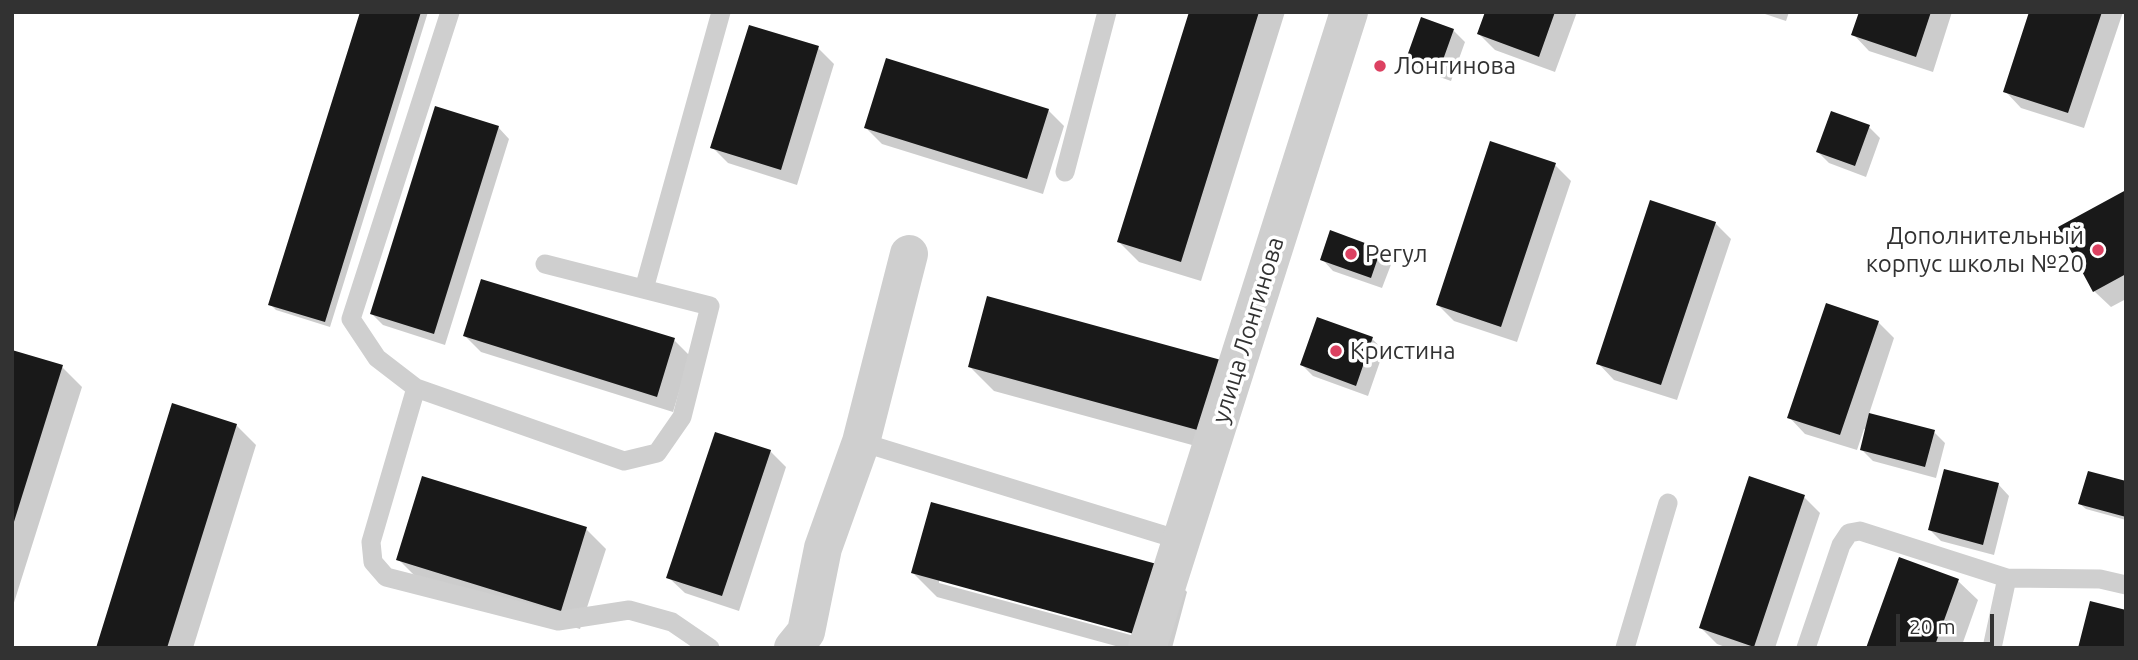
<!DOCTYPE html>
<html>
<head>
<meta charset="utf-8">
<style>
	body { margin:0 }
	#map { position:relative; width:2138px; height:660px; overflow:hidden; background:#fff; font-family:Ubuntu,sans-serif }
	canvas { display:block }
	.frame { position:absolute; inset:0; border:14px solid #323232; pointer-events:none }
	.scale { position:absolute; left:1896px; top:614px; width:98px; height:32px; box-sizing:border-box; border:4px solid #323232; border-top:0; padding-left:9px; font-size:21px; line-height:24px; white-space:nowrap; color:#323232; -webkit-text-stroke:5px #fff; paint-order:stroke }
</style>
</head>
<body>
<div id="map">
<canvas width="2138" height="660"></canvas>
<div class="frame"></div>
<div class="scale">20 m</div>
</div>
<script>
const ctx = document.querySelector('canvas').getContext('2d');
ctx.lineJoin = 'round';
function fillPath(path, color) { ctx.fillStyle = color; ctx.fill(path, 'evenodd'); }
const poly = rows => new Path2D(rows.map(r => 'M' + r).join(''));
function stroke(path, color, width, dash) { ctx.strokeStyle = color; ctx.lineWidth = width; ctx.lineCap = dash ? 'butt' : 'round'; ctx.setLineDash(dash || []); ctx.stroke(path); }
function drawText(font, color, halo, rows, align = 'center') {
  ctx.font = font + ' Ubuntu,sans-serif'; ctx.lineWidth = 7; ctx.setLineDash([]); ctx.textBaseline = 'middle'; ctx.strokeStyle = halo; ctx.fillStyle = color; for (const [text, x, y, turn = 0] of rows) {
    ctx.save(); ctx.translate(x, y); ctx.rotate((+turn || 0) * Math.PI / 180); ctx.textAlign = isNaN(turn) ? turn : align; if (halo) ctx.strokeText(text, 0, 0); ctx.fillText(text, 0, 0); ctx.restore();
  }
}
fillPath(poly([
	[361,12,428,12,330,327,276,310,270,304],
	[1191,12,1285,12,1201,281,1139,262,1119,242],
	[1486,12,1577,12,1555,72,1495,50,1479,34],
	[1759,12,1789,12,1786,21],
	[1861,12,1952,12,1933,72,1869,51,1853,34],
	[2031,12,2123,12,2084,128,2021,108,2005,91],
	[1453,30,1465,42,1451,81,1420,70,1408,59],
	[818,48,834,64,797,185,728,163,712,147],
	[1048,110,1064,126,1043,194,882,144,866,128],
	[498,127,509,139,445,345,383,325,372,314],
	[1869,127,1880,138,1866,177,1829,163,1818,152],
	[1555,165,1571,181,1517,342,1454,321,1438,305],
	[2126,192,2126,299,2111,307,2094,291],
	[1715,223,1731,239,1677,400,1614,380,1598,363],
	[1380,250,1392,262,1382,288,1333,271,1322,259],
	[1318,319,1372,339,1384,350,1368,396,1313,376,1302,365],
	[1878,322,1894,338,1869,414,1934,432,1945,443,1936,478,1873,461,1861,449,1867,430,1864,429,1857,450,1805,434,1789,417],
	[465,336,674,340,690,356,673,412,481,352],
	[12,352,62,367,82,387,12,609],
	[1220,362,1225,454,994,391,970,367],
	[236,425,256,445,193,648,97,648],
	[770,451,786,467,739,611,685,593,668,577],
	[2126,483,2126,520,2086,509,2080,504],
	[1998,484,2009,496,1994,555,1941,541,1930,530],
	[1804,497,1820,513,1775,648,1728,648,1717,644,1701,628],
	[586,529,606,549,580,629,418,579,398,559],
	[1163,568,1187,592,1172,648,1123,648,937,597,913,573],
	[939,579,1153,638,1153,641,939,583],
	[1958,581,1978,600,1961,648,1868,648]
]), '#0003');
fillPath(poly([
	[360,12,421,12,325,322,268,305],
	[1189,12,1259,12,1181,262,1117,242],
	[1485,12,1555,12,1539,57,1477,34],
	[1859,12,1931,12,1916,57,1851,35],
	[2029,12,2102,12,2068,113,2003,92],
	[1421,17,1454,29,1439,71,1406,59],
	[749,25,819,46,781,170,710,148],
	[886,58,1049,109,1027,179,864,128],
	[435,106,499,126,434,334,370,314],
	[1831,111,1870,125,1855,166,1816,152],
	[1490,141,1556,163,1501,327,1436,305],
	[2126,190,2126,274,2093,292,2058,227],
	[1650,200,1716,222,1661,385,1596,364],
	[1330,230,1381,249,1371,278,1320,260],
	[481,279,675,338,657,397,463,336],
	[987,296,1221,360,1201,431,968,367],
	[1826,303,1879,321,1840,435,1787,418],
	[1317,317,1373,337,1356,386,1300,365],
	[12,350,63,365,13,525,12,525],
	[172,403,237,424,167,648,96,648],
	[1869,413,1935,430,1925,467,1860,450],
	[715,432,771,450,722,596,666,578],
	[1944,469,1999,483,1983,545,1928,530],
	[2088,471,2126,481,2126,517,2078,504],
	[422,476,587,527,561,611,396,560],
	[1749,476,1805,495,1754,647,1699,628],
	[931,502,1164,566,1145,637,911,573],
	[1899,557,1959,579,1934,648,1866,648],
	[2090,601,2126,610,2126,648,2078,648]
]), '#191919');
stroke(poly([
	[450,12,351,319,377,358,416,388,624,461,657,453,682,417,710,306,545,264],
	[1065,172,1107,12],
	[644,289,721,12],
	[416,388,371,542,373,562,386,577,558,621,629,610,672,622,710,648],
	[861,442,1183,541],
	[1625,648,1668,503],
	[1806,648,1841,545,1849,533,1860,531,2007,578,2100,579,2126,585],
	[1992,648,2007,578]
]), '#cfcfcf', 19);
stroke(poly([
	[793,648,806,632,823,548,861,442,909,254],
	[1147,648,1349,12]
]), '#cfcfcf', 38);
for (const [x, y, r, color] of [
	[1380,66,7,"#dc4161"],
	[2098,250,7,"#dc4161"],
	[1351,254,7,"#dc4161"],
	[1336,351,7,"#dc4161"]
]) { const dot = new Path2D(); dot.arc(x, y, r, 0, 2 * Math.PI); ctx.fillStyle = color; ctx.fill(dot); stroke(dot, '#fff', 2.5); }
drawText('24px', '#323232', '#fff', [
	["Лонгинова",1394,66],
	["Дополнительный",2084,236,"right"],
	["корпус школы №20",2084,264,"right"],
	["Регул",1365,254],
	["Кристина",1350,351]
], 'left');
drawText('24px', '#323232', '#fff', [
	["улица Лонгинова",1248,330,-73]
]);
</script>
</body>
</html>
